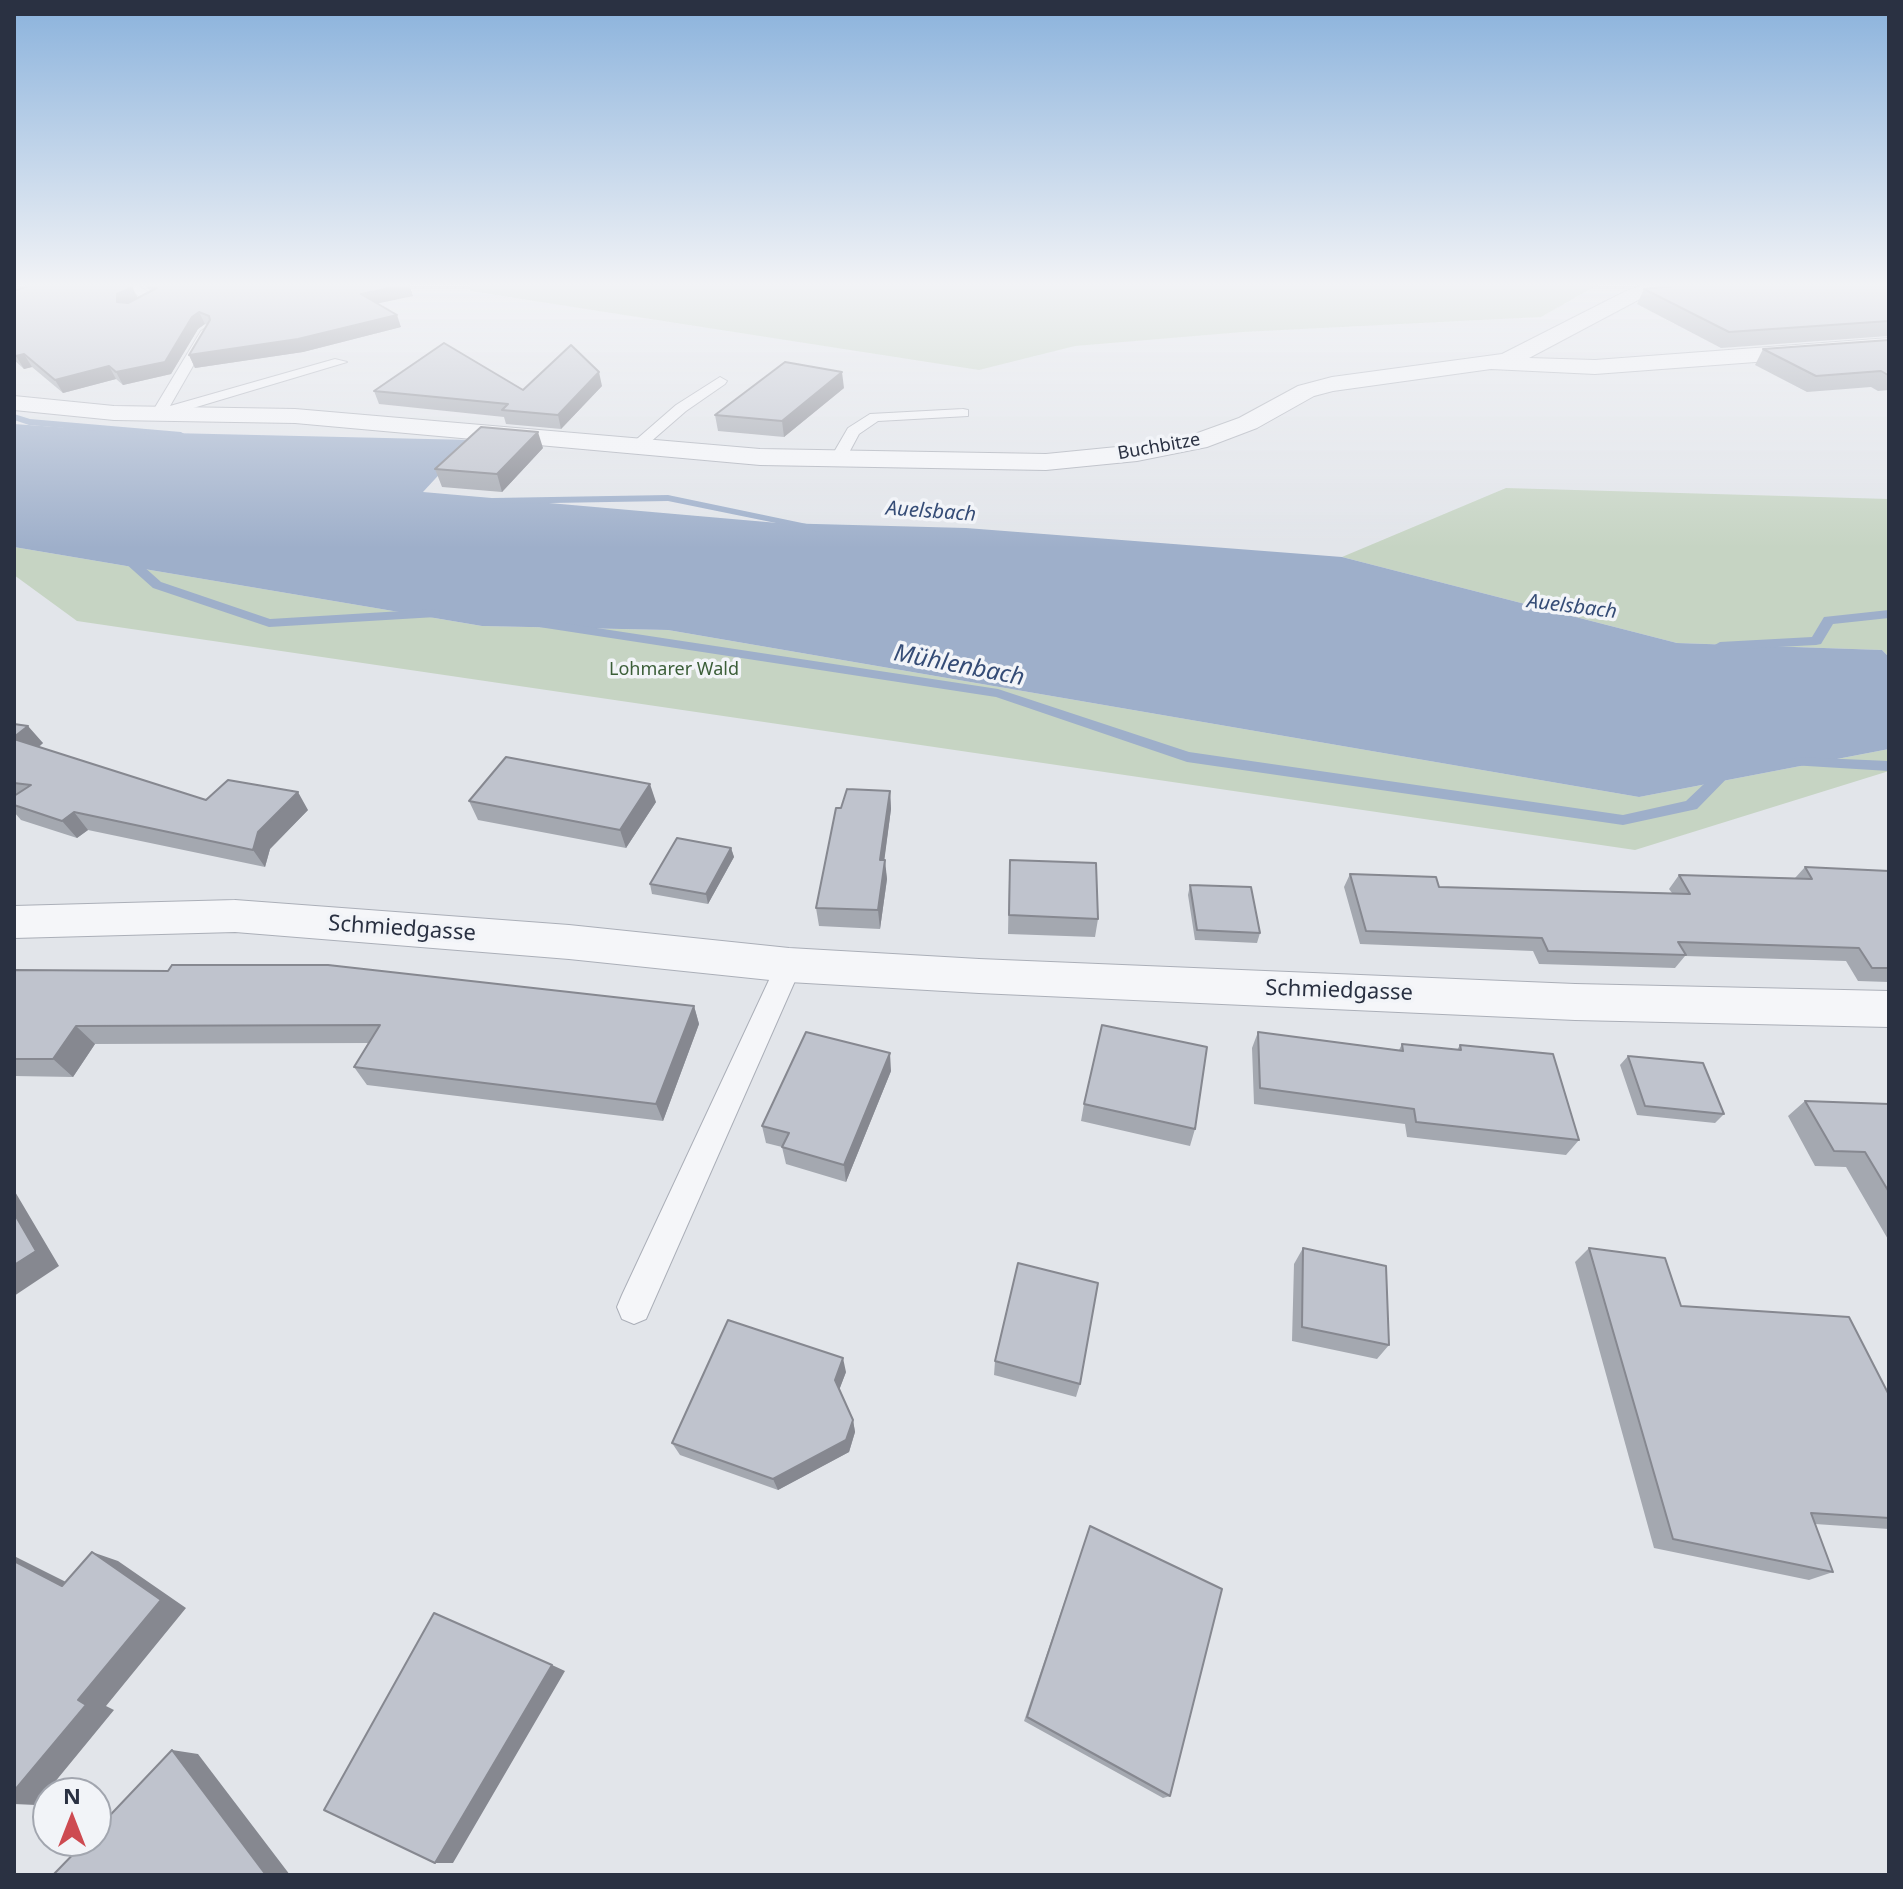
<!DOCTYPE html>
<html>
<head>
<meta charset="utf-8">
<style>
	body { margin:0 }
	#map { position:relative; width:1903px; height:1889px; overflow:hidden; background:#e2e5ea; font-family:"Noto Sans",sans-serif }
	canvas { display:block }
	.frame { position:absolute; inset:0; border:16px solid #2a3142; pointer-events:none }
	.north { position:absolute; left:32px; top:1777px; width:80px; height:80px; box-sizing:border-box; background:#f2f4f8; border:2px solid #a2a6af; border-radius:50%; rotate:0deg; font-size:22px; font-weight:700; line-height:32px; text-align:center; color:#2a3142 }
	.north::after { content:''; display:block; margin:auto; width:28px; height:36px; background:#cd4a51; clip-path:polygon(50% 0,100% 100%,50% 72%,0 100%) }
</style>
</head>
<body>
<div id="map">
<canvas width="1903" height="1889"></canvas>
<div class="frame"></div>
<div class="north">N</div>
</div>
<script>
const ctx = document.querySelector('canvas').getContext('2d');
ctx.lineJoin = 'round';
function fillPath(path, color) { ctx.fillStyle = color; ctx.fill(path, 'evenodd'); }
const poly = rows => new Path2D(rows.map(r => 'M' + r).join(''));
function stroke(path, color, width, dash) { ctx.strokeStyle = color; ctx.lineWidth = width; ctx.lineCap = dash ? 'butt' : 'round'; ctx.setLineDash(dash || []); ctx.stroke(path); }
function drawText(font, color, halo, rows, align = 'center') {
  ctx.font = font + ' "Noto Sans",sans-serif'; ctx.lineWidth = 7; ctx.setLineDash([]); ctx.textBaseline = 'middle'; ctx.strokeStyle = halo; ctx.fillStyle = color; for (const [text, x, y, turn = 0] of rows) {
    ctx.save(); ctx.translate(x, y); ctx.rotate((+turn || 0) * Math.PI / 180); ctx.textAlign = isNaN(turn) ? turn : align; if (halo) ctx.strokeText(text, 0, 0); ctx.fillText(text, 0, 0); ctx.restore();
  }
}
fillPath(poly([
	[469,283,1601,283,1541,317,1243,332,1075,346,979,370,470,291],
	[1506,488,1889,499,1889,657,1882,650,1677,643,1342,557],
	[14,547,482,626,668,630,1639,797,1889,749,1889,771,1635,850,77,621,14,575]
]), '#c6d4c3');
fillPath(poly([
	[14,424,128,432,471,440,423,492,778,523,966,528,1342,557,1677,643,1882,650,1889,657,1889,749,1639,797,668,630,482,626,14,547]
]), '#9eafca');
fillPath(poly([
	[14,414,30,419,181,432,186,435,181,438,29,425,14,420,14,414],
	[668,495,826,528,820,532,668,501,493,504,487,501,493,498,668,495],
	[116,549,124,549,161,582,270,619,436,609,443,613,436,617,269,627,153,588,116,555,116,549],
	[1889,610,1889,618,1833,624,1821,644,1816,645,1720,650,1713,646,1720,642,1812,637,1824,617,1889,610],
	[544,620,998,689,1189,752,1623,815,1686,801,1725,764,1735,764,1738,767,1697,809,1623,825,1187,762,996,697,539,627,537,624,544,620],
	[1796,757,1889,761,1889,771,1791,765,1788,762,1796,757]
]), '#9eafca');
const service = poly([
	[121,283,135,283,160,301,135,311,127,311,127,305,144,300,121,283],
	[207,327,213,331,170,406,335,359,347,362,163,417,153,417,151,414,201,331,207,327],
	[720,377,727,381,725,384,686,411,640,451,630,451,630,445,676,405,720,377],
	[963,409,968,410,968,416,878,421,859,434,844,462,838,464,830,459,848,428,870,414,963,409],
	[789,955,798,958,802,965,646,1319,634,1324,622,1319,617,1307,622,1295,776,965,780,958,789,955]
]);
const minor = poly([
	[1649,283,1712,283,1702,289,1640,299,1529,358,1595,360,1889,338,1889,352,1595,374,1491,369,1333,391,1314,396,1257,428,1207,447,1137,461,1046,470,760,465,295,423,114,420,14,410,14,396,114,406,295,409,760,449,1046,454,1137,445,1192,435,1239,418,1298,386,1332,377,1502,354,1626,291,1649,283],
	[235,900,569,925,789,948,979,959,1575,984,1889,991,1889,1027,1575,1020,979,993,789,982,569,959,235,932,14,938,14,906,235,900]
]);
stroke(service, '#abafb8', 2);
stroke(minor, '#abafb8', 2);
fillPath(service, '#f5f6f9');
fillPath(minor, '#f5f6f9');
fillPath(poly([
	[140,283,408,283,413,296,377,303,401,327,303,352,195,368,189,355,207,325,205,324,198,329,171,374,123,385,116,379,63,393,32,367,24,369,14,360,14,291,132,287,138,298,151,291],
	[1889,283,1889,336,1721,348,1637,304,1644,289],
	[1889,340,1889,390,1878,391,1871,387,1807,392,1755,365,1763,349],
	[602,386,561,429,506,424,504,417,379,404,374,391,523,390],
	[844,388,784,437,718,431,715,415],
	[543,448,502,492,442,487,435,469],
	[14,724,43,743,39,747,206,800,308,810,270,849,265,867,88,830,77,838,21,820,14,812],
	[890,791,891,809,884,860,887,879,880,929,819,926,816,908,841,808],
	[469,801,656,802,626,848,478,820],
	[731,848,734,857,708,904,652,894,650,884],
	[1805,867,1889,871,1889,982,1858,981,1846,961,1685,956,1675,968,1539,964,1533,951,1360,944,1344,887,1350,874,1439,887,1672,893,1669,889,1679,875,1795,878],
	[1009,879,1098,919,1095,937,1008,934],
	[1190,885,1260,933,1257,943,1195,940,1188,895],
	[14,970,694,1006,699,1024,663,1121,367,1085,354,1067,368,1043,95,1044,73,1077,14,1076],
	[1258,1032,1399,1050,1402,1044,1457,1050,1460,1045,1579,1140,1566,1155,1407,1137,1405,1124,1254,1104,1252,1048],
	[1628,1056,1724,1114,1715,1123,1637,1115,1620,1065],
	[891,1071,846,1182,786,1164,782,1147,766,1143,762,1126],
	[1805,1101,1889,1104,1889,1241,1846,1167,1815,1166,1788,1116],
	[1084,1104,1195,1129,1190,1146,1081,1121],
	[1303,1248,1389,1345,1377,1359,1292,1341,1294,1264],
	[1589,1248,1681,1306,1889,1395,1889,1529,1815,1524,1833,1572,1809,1580,1654,1548,1575,1262],
	[995,1361,1080,1384,1076,1397,994,1375],
	[846,1372,839,1390,853,1420,855,1432,849,1452,778,1490,680,1455,672,1443],
	[1090,1526,1170,1796,1163,1798,1024,1721]
]), '#a4a8b0');
fillPath(poly([
	[409,284,413,296,366,306,361,294],
	[132,287,138,299,123,306,117,302,117,294],
	[199,312,205,324,198,329,171,374,123,385,116,372],
	[397,315,401,327,303,352,195,368,189,355],
	[24,354,32,367,24,369,16,356],
	[109,366,116,379,63,393,55,380],
	[599,372,602,386,561,429,558,415],
	[842,372,844,388,784,437,782,421],
	[538,432,543,448,502,492,497,474],
	[28,726,43,743,27,756,14,740,14,737],
	[650,784,656,802,626,848,620,830],
	[890,791,891,809,882,878,880,860],
	[298,792,308,810,270,849,265,867,253,850,258,832],
	[74,812,88,830,77,838,62,821],
	[731,848,734,857,708,904,706,894],
	[885,860,887,879,880,929,878,910],
	[694,1006,699,1024,663,1121,656,1104],
	[76,1026,95,1044,73,1077,53,1059],
	[890,1053,891,1071,846,1182,844,1165],
	[14,1190,59,1266,14,1296],
	[843,1358,846,1372,838,1393,835,1380],
	[853,1420,855,1432,849,1452,778,1490,773,1479],
	[92,1552,118,1561,186,1608,106,1706,114,1710,36,1805,14,1804,14,1791,78,1700],
	[14,1556,90,1594,62,1586,14,1561],
	[552,1665,565,1671,453,1863,435,1863],
	[172,1750,198,1754,290,1875,266,1875]
]), '#868890');
const building = poly([
	[36,283,127,283,132,287,117,294,117,302,128,303,157,288,150,283,409,284,361,294,397,315,298,339,189,355,210,320,209,316,199,312,192,317,165,362,116,372,109,366,55,380,24,354,16,356,14,354,14,291,36,283],
	[1702,283,1889,283,1889,321,1729,332,1644,289,1702,283],
	[1889,340,1889,374,1888,375,1881,371,1816,376,1763,349,1889,340],
	[444,343,523,390,571,345,599,372,558,415,502,410,508,404,374,391,444,343],
	[785,362,842,372,782,421,715,415,785,362],
	[481,427,538,432,497,474,435,469,481,427],
	[14,724,28,726,14,737,14,724],
	[14,739,206,800,228,780,298,792,258,832,253,850,74,812,62,821,14,805,14,796,31,785,14,783,14,739],
	[506,757,650,784,620,830,469,801,506,757],
	[847,789,890,791,880,860,885,860,878,910,816,908,836,808,841,808,847,789],
	[677,838,731,848,706,894,650,884,677,838],
	[1010,860,1096,863,1098,919,1009,915,1010,860],
	[1805,867,1889,871,1889,968,1872,968,1859,948,1678,942,1686,955,1548,951,1542,938,1366,931,1350,874,1436,877,1439,887,1690,894,1679,875,1812,879,1805,867],
	[1190,885,1251,887,1260,933,1197,930,1190,885],
	[172,965,328,965,694,1006,656,1104,354,1067,380,1025,76,1026,53,1059,14,1059,14,970,168,971,172,965],
	[1102,1025,1207,1047,1195,1129,1084,1104,1102,1025],
	[806,1032,890,1053,844,1165,782,1147,789,1133,762,1126,806,1032],
	[1258,1032,1403,1051,1402,1044,1461,1050,1460,1045,1553,1054,1579,1140,1416,1122,1414,1109,1260,1088,1258,1032],
	[1628,1056,1703,1063,1724,1114,1645,1106,1628,1056],
	[1805,1101,1889,1104,1889,1192,1865,1152,1834,1151,1805,1101],
	[14,1213,36,1251,14,1265,14,1213],
	[1303,1248,1386,1266,1389,1345,1302,1327,1303,1248],
	[1589,1248,1665,1258,1681,1306,1849,1317,1889,1395,1889,1518,1811,1513,1833,1572,1673,1539,1589,1248],
	[1018,1263,1098,1283,1080,1384,995,1361,1018,1263],
	[728,1320,843,1358,835,1380,853,1420,846,1440,773,1479,672,1443,728,1320],
	[1090,1526,1222,1589,1170,1796,1027,1717,1090,1526],
	[92,1552,161,1600,78,1700,86,1705,14,1791,14,1561,62,1586,92,1552],
	[434,1613,552,1665,435,1863,324,1810,434,1613],
	[172,1750,266,1875,53,1875,86,1841,96,1841,96,1830,172,1750]
]);
fillPath(building, '#bfc3cd');
stroke(building, '#868890', 2);
const sky = ctx.createLinearGradient(0, 0, 0, 548);
sky.addColorStop(0, '#8ab2dc');
sky.addColorStop(0.52, '#f2f3f6');
sky.addColorStop(1, '#f2f3f600');
ctx.fillStyle = sky;
ctx.fillRect(0, 0, 1903, 548);
drawText('18px', '#2a3142', '#f2f4f8', [
	["Buchbitze",1159,447,-10]
]);
drawText('18px', '#3b5e38', '#f2f4f8', [
	["Lohmarer Wald",674,670]
]);
drawText('italic 20px', '#354c76', '#f2f4f8', [
	["Auelsbach",931,512,4],
	["Auelsbach",1572,607,7]
]);
drawText('22px', '#2a3142', '#f2f4f8', [
	["Schmiedgasse",402,929,4],
	["Schmiedgasse",1339,991,2]
]);
drawText('italic 24px', '#354c76', '#f2f4f8', [
	["Mühlenbach",959,666,11]
]);
</script>
</body>
</html>
